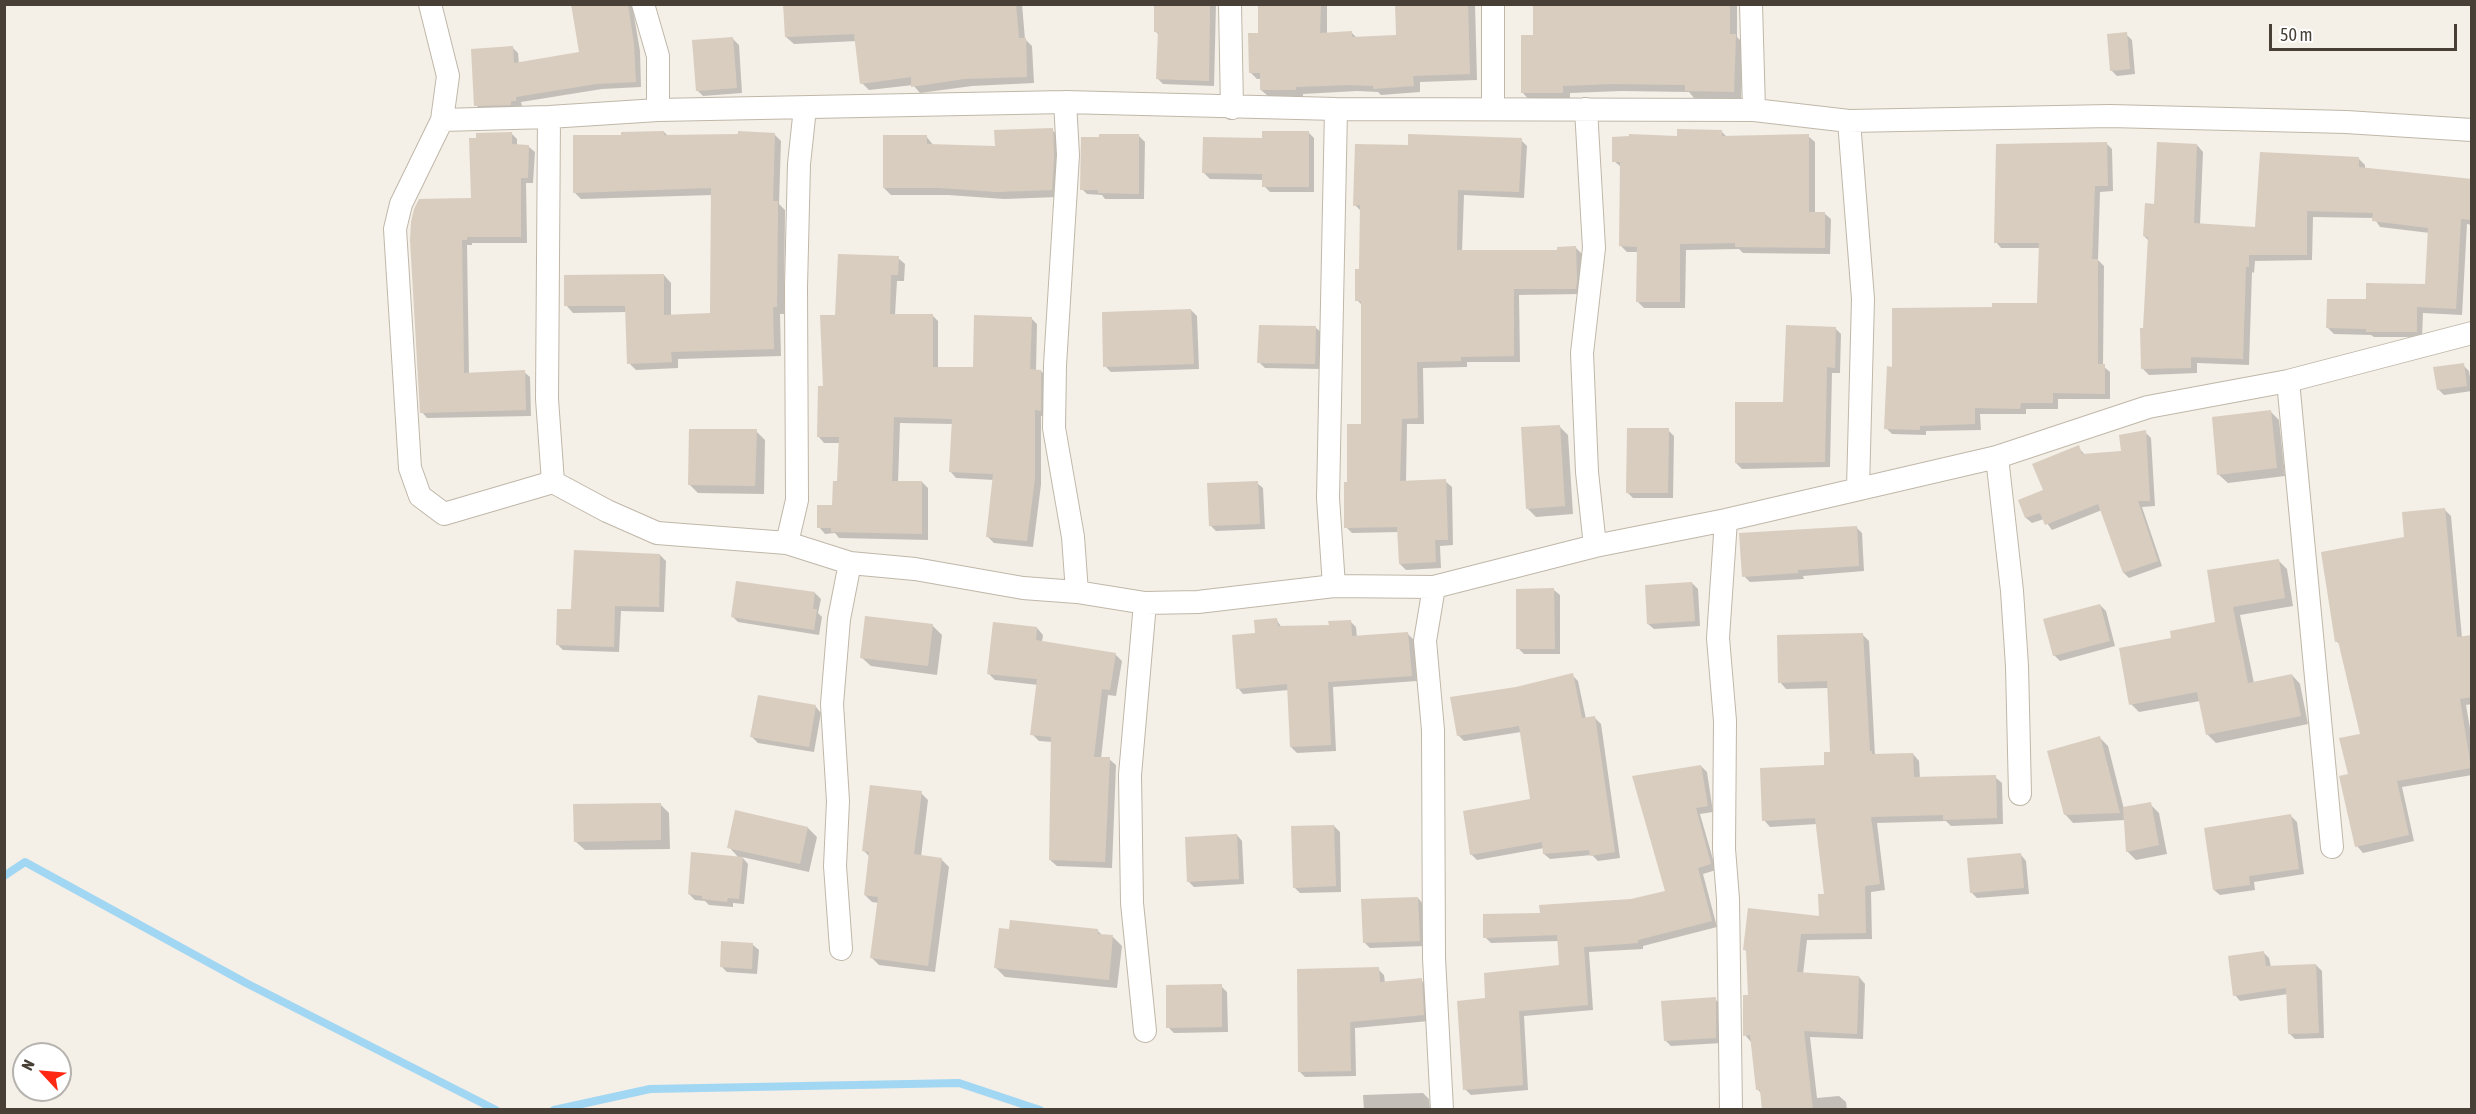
<!DOCTYPE html>
<html>
<head>
<meta charset="utf-8">
<style>
	body { margin:0 }
	#map { position:relative; width:2476px; height:1114px; overflow:hidden; background:#f4efe7; font-family:"Asap Condensed",sans-serif }
	canvas { display:block }
	.frame { position:absolute; inset:0; border:6px solid #484036; pointer-events:none }
	.north { position:absolute; left:12px; top:1042px; width:60px; height:60px; box-sizing:border-box; background:#fff; border:2px solid #b6b3af; border-radius:50%; rotate:296deg; font-size:16px; font-weight:700; line-height:24px; text-align:center; color:#484036 }
	.north::after { content:''; display:block; margin:auto; width:21px; height:27px; background:#ff2813; clip-path:polygon(50% 0,100% 100%,50% 72%,0 100%) }
	.scale { position:absolute; left:2269px; top:24px; width:188px; height:27px; box-sizing:border-box; border:3px solid #484036; border-top:0; padding-left:8px; font-size:18px; line-height:21px; white-space:nowrap; color:#484036; -webkit-text-stroke:4px #fff; paint-order:stroke }
</style>
</head>
<body>
<div id="map">
<canvas width="2476" height="1114"></canvas>
<div class="frame"></div>
<div class="north">N</div>
<div class="scale">50 m</div>
</div>
<script>
const ctx = document.querySelector('canvas').getContext('2d');
ctx.lineJoin = 'round';
function fillPath(path, color) { ctx.fillStyle = color; ctx.fill(path, 'evenodd'); }
const poly = rows => new Path2D(rows.map(r => 'M' + r).join(''));
function stroke(path, color, width, dash) { ctx.strokeStyle = color; ctx.lineWidth = width; ctx.lineCap = dash ? 'butt' : 'round'; ctx.setLineDash(dash || []); ctx.stroke(path); }
fillPath(poly([
	[573,4,632,4,640,51,641,87,602,89,521,102,522,106,482,111,476,105,512,47,518,53,519,64,581,53],
	[785,4,1022,4,1025,39,1032,46,1034,83,972,86,920,93,913,85,869,90,862,83,857,41,794,44,786,37],
	[1156,4,1216,4,1214,86,1163,84,1157,78,1159,35,1155,31],
	[1259,4,1327,4,1327,34,1352,33,1358,39,1397,36,1397,4,1475,4,1477,80,1420,82,1420,92,1381,95,1378,92,1357,91,1303,94,1303,97,1268,96,1261,90,1262,79,1257,79,1250,72,1259,35],
	[1534,4,1737,4,1737,37,1743,43,1741,99,1694,98,1689,92,1621,91,1570,93,1570,100,1530,101,1523,93,1535,36],
	[2126,34,2132,40,2135,74,2117,76,2111,70],
	[733,39,739,45,742,93,703,96,697,90],
	[1052,130,1060,137,1059,197,1004,199,948,195,891,195,884,188,926,136,934,146,996,147],
	[1721,131,1727,137,1808,136,1815,142,1815,213,1824,213,1831,219,1830,254,1743,253,1739,249,1686,250,1685,308,1644,308,1637,301,1638,252,1627,252,1621,246,1621,167,1614,161,1678,138],
	[664,132,668,136,774,134,781,141,779,204,785,210,784,314,780,314,781,356,678,359,678,368,636,370,629,363,627,312,573,313,566,305,664,275,671,283,671,316,711,315,712,195,581,199,574,192,623,136],
	[1308,132,1314,138,1314,192,1270,192,1264,186,1264,180,1210,179,1204,173,1264,140],
	[511,133,517,139,517,146,529,147,535,152,533,183,526,183,527,243,472,243,472,245,467,245,469,374,524,372,530,377,531,416,427,418,422,412,413,284,472,200],
	[1139,136,1145,142,1144,199,1105,199,1102,195,1087,194,1081,188],
	[1521,140,1527,146,1524,198,1464,195,1462,252,1559,252,1576,248,1582,254,1581,294,1519,295,1520,362,1467,362,1467,367,1423,368,1424,424,1407,424,1406,482,1445,481,1452,487,1453,545,1440,546,1441,568,1406,570,1400,564,1399,532,1352,533,1346,527,1362,426,1363,306,1357,300,1361,271,1361,211,1355,205,1409,147],
	[2106,143,2112,149,2113,191,2100,192,2098,260,2104,266,2103,366,2110,372,2110,399,2058,399,2058,409,2026,409,2026,414,1980,414,1981,430,1926,431,1926,435,1892,434,1886,428,1893,368,1993,308,2038,304,2040,248,2001,248,1996,242],
	[2197,145,2203,152,2200,225,2256,228,2358,158,2365,165,2365,169,2472,181,2472,225,2467,224,2462,315,2423,313,2422,337,2374,337,2371,335,2334,334,2328,328,2368,301,2427,285,2430,233,2380,227,2374,218,2313,217,2312,260,2255,261,2254,273,2252,272,2249,365,2197,363,2197,373,2149,375,2142,368,2149,241,2144,236,2155,206],
	[898,258,905,264,904,281,897,281,895,315,932,315,938,321,938,368,974,369,1031,318,1037,324,1036,371,1041,371,1047,377,1046,416,1041,416,1041,485,1033,547,994,543,988,537,994,480,956,478,950,471,953,424,900,423,898,483,922,482,928,488,928,540,839,538,835,533,825,534,819,527,833,506,839,482,840,443,824,443,818,436,837,316],
	[1191,310,1197,316,1199,369,1111,372,1105,366],
	[1316,328,1322,333,1321,369,1265,368,1259,362],
	[1835,328,1841,334,1840,373,1832,373,1830,467,1742,469,1736,463,1785,403],
	[2463,365,2469,371,2472,391,2444,395,2438,389],
	[2270,411,2279,420,2285,476,2228,483,2218,474],
	[1559,426,1568,435,1573,514,1536,517,1527,508],
	[1668,430,1674,436,1673,498,1633,498,1627,492],
	[756,431,765,440,764,494,698,493,689,484],
	[2145,432,2151,438,2155,506,2142,507,2162,566,2129,578,2124,573,2102,510,2052,530,2044,519,2032,523,2026,518,2020,501,2045,491,2078,447,2085,455,2123,452],
	[1257,483,1263,488,1265,529,1216,531,1210,525],
	[2445,510,2451,516,2462,638,2472,636,2472,704,2466,705,2472,740,2472,775,2402,787,2414,841,2363,853,2357,846,2349,775,2362,735,2341,645,2336,641,2406,538],
	[1856,527,1862,533,1864,571,1803,576,1804,579,1750,582,1744,576],
	[660,555,666,561,664,612,621,611,619,652,563,650,557,644,573,611],
	[2278,560,2287,569,2293,606,2240,615,2254,683,2292,675,2300,684,2308,724,2216,743,2207,734,2200,701,2139,712,2131,704,2173,639,2217,623],
	[1692,583,1698,589,1700,626,1654,629,1648,624],
	[1554,590,1560,595,1560,654,1524,654,1518,648],
	[815,593,821,599,818,613,822,617,819,635,738,622,732,616],
	[2100,605,2106,611,2115,646,2060,661,2054,655],
	[1276,619,1282,628,1330,626,1350,621,1356,627,1357,638,1408,634,1414,640,1417,681,1333,687,1336,751,1297,753,1291,747,1289,690,1243,694,1238,688,1256,635],
	[933,626,942,635,937,675,871,666,861,657],
	[1037,628,1043,635,1042,642,1115,654,1122,661,1116,696,1108,695,1101,759,1109,759,1116,765,1112,868,1057,866,1050,860,1053,742,1039,741,1032,734,1038,685,995,680,988,673],
	[1862,634,1869,641,1875,756,1913,754,1919,761,1920,778,1995,777,2002,783,2003,824,1951,826,1946,821,1877,823,1885,890,1871,892,1872,939,1807,940,1803,974,1859,977,1865,984,1863,1039,1810,1037,1817,1098,1839,1096,1846,1102,1847,1110,1763,1110,1762,1094,1758,1090,1751,1042,1745,1035,1750,996,1748,953,1744,949,1821,918,1826,896,1817,824,1770,827,1764,820,1825,766,1831,754,1829,688,1786,689,1780,682],
	[1572,675,1578,681,1586,719,1595,718,1601,724,1620,858,1598,861,1592,855,1550,859,1544,854,1544,848,1477,860,1471,854,1532,801,1521,732,1464,741,1458,735,1516,688],
	[816,707,821,713,814,752,758,743,752,737],
	[2100,738,2108,746,2124,809,2150,804,2159,813,2167,854,2136,860,2127,851,2125,820,2073,823,2065,814],
	[1701,766,1707,772,1713,812,1700,814,1716,870,1703,874,1717,927,1643,946,1643,949,1589,952,1593,1010,1524,1016,1528,1090,1471,1095,1465,1089,1486,1000,1561,967,1559,941,1491,943,1485,937,1541,914,1631,900,1666,892],
	[921,793,928,800,921,857,941,859,949,867,935,972,879,965,872,958,879,903,872,902,865,895,870,857,864,851],
	[660,804,669,813,670,849,585,850,575,841],
	[2291,816,2297,822,2304,874,2254,882,2255,890,2220,895,2214,890],
	[1334,826,1340,832,1341,892,1300,893,1294,887],
	[808,828,817,837,809,872,742,857,748,864,744,904,733,903,733,907,709,905,705,901,695,900,689,894,739,858,729,847],
	[1237,835,1242,841,1244,884,1194,887,1188,881],
	[2021,855,2026,861,2029,894,1977,898,1971,892],
	[1418,898,1423,904,1425,946,1370,948,1364,942],
	[1098,931,1103,936,1113,937,1122,946,1117,988,1005,977,996,968],
	[753,945,759,950,757,974,727,972,721,966],
	[2263,952,2269,958,2271,967,2316,965,2322,971,2324,1038,2295,1039,2289,1033,2288,994,2240,1001,2235,995],
	[1378,969,1384,975,1385,983,1421,980,1427,986,1429,1021,1355,1028,1356,1076,1305,1077,1299,1071],
	[1221,986,1227,992,1228,1032,1174,1033,1168,1027],
	[1715,999,1721,1005,1722,1043,1671,1046,1665,1040],
	[1423,1093,1429,1099,1430,1110,1364,1110,1363,1095]
]), '#0003');
stroke(poly([
	[4,876,25,862,246,983,496,1110],
	[554,1110,650,1089,959,1083,1040,1110]
]), '#a2d7f3', 8);
fillPath(poly([
	[571,4,628,4,634,44,636,82,596,84,516,97,516,101,511,101,511,105,474,106,471,49,513,46,514,63,579,52],
	[783,4,1016,4,1019,38,1026,38,1027,77,964,79,911,87,911,77,860,84,854,34,785,37],
	[1154,4,1210,4,1209,81,1156,79,1158,32,1154,32],
	[1258,4,1321,4,1320,33,1352,31,1352,37,1396,35,1395,4,1468,4,1470,74,1413,76,1414,86,1373,89,1373,86,1349,85,1296,87,1296,90,1260,90,1260,73,1249,73,1248,33,1258,33],
	[1533,4,1730,4,1730,34,1736,34,1734,92,1685,91,1685,85,1613,84,1563,86,1563,93,1521,93,1521,35,1533,35],
	[2127,32,2130,69,2110,71,2107,34],
	[733,37,737,88,696,91,692,40],
	[1053,128,1054,155,1052,190,996,192,940,188,883,188,883,135,927,135,927,144,995,146,994,130],
	[1677,129,1722,130,1722,136,1809,134,1809,212,1825,212,1825,248,1735,247,1735,243,1680,244,1680,302,1636,302,1637,247,1619,246,1620,162,1612,162,1612,137,1629,136,1629,134,1677,136],
	[664,131,664,135,738,134,738,131,775,133,773,201,778,201,777,307,773,307,774,349,671,352,672,362,627,364,625,306,564,306,564,275,664,274,664,315,710,313,711,188,573,193,573,135,621,135,621,132],
	[1262,131,1309,131,1309,187,1262,187,1262,174,1202,173,1203,137,1262,138],
	[512,132,512,144,529,145,528,178,521,178,521,237,467,237,467,240,462,240,464,373,525,370,526,410,420,413,410,240,411,222,414,209,419,199,471,198,469,138,476,138,476,133],
	[1099,134,1139,134,1139,194,1098,193,1098,190,1080,190,1081,137,1099,137],
	[1408,134,1522,138,1519,192,1458,190,1457,250,1557,250,1557,247,1576,246,1577,280,1576,289,1514,289,1514,356,1461,357,1461,361,1417,362,1418,418,1402,419,1400,481,1446,479,1448,540,1435,540,1436,562,1399,564,1397,527,1344,528,1344,482,1347,482,1347,424,1361,424,1361,301,1355,301,1355,269,1359,269,1360,205,1353,206,1355,144,1408,145],
	[2107,142,2108,186,2095,186,2092,259,2098,259,2098,364,2105,364,2105,394,2053,393,2053,403,2021,403,2020,409,1975,408,1975,424,1920,426,1920,430,1884,429,1887,366,1892,367,1892,308,1992,307,1992,303,2037,303,2039,243,1994,243,1996,144],
	[2157,142,2197,144,2194,223,2255,227,2260,152,2359,157,2359,167,2472,179,2472,220,2461,219,2456,309,2417,307,2417,332,2366,332,2366,329,2326,328,2327,299,2366,299,2366,283,2425,284,2428,228,2372,221,2373,213,2307,211,2307,255,2249,255,2249,267,2246,267,2243,359,2191,357,2191,368,2141,369,2140,328,2143,328,2148,237,2143,236,2145,203,2154,204],
	[838,254,899,256,898,275,891,275,890,314,933,314,933,367,973,367,974,315,1032,317,1030,369,1041,370,1041,411,1035,410,1035,478,1027,541,986,537,993,474,949,472,952,419,894,417,892,481,922,481,922,534,831,532,831,528,817,528,817,505,832,505,833,481,837,481,839,437,817,437,818,386,823,386,820,315,835,315],
	[1191,309,1194,364,1103,367,1102,312],
	[1259,325,1316,326,1315,364,1257,363],
	[1786,325,1836,327,1835,368,1827,367,1825,462,1735,463,1735,402,1783,402],
	[2464,363,2467,386,2437,390,2433,367],
	[2271,410,2277,468,2217,475,2212,417],
	[1560,425,1565,506,1526,509,1521,427],
	[1627,428,1669,428,1668,493,1626,493],
	[689,429,757,429,755,486,688,485],
	[2146,430,2150,501,2138,501,2158,561,2123,573,2098,504,2045,525,2040,513,2025,518,2018,500,2043,490,2032,464,2079,445,2082,454,2121,451,2119,435],
	[1258,481,1260,524,1209,526,1207,483],
	[2445,508,2457,637,2472,635,2472,697,2460,699,2471,768,2397,781,2409,835,2355,847,2339,776,2348,774,2339,738,2360,734,2338,641,2335,642,2321,552,2404,537,2402,512],
	[1857,526,1859,566,1798,570,1798,573,1742,577,1739,533],
	[574,550,660,554,659,607,615,606,614,647,556,645,557,609,571,609],
	[2279,559,2285,598,2233,607,2248,683,2292,674,2301,716,2206,735,2197,692,2129,705,2119,648,2171,638,2170,631,2215,622,2207,570],
	[736,581,815,592,813,609,817,609,814,630,731,617],
	[1692,582,1695,621,1647,624,1645,585],
	[1554,588,1555,649,1516,649,1516,589],
	[2100,604,2110,641,2053,656,2043,619],
	[865,616,933,624,928,666,860,658],
	[1277,618,1278,626,1329,625,1328,621,1351,620,1352,636,1408,632,1412,676,1328,682,1331,745,1290,747,1287,684,1236,689,1232,635,1255,633,1254,620],
	[993,622,1037,627,1036,640,1116,653,1110,690,1102,689,1094,757,1110,757,1105,862,1049,860,1051,737,1030,735,1037,679,987,674],
	[1863,633,1870,751,1872,751,1872,754,1913,753,1914,777,1996,775,1997,818,1943,820,1943,815,1871,817,1880,884,1865,886,1866,933,1801,934,1797,972,1859,976,1857,1034,1804,1031,1813,1110,1762,1110,1760,1090,1756,1090,1750,1035,1743,1036,1743,995,1748,995,1746,950,1743,950,1748,908,1819,916,1818,894,1824,894,1815,818,1762,821,1760,768,1824,765,1824,752,1830,752,1827,681,1778,683,1777,635],
	[1573,673,1582,718,1595,716,1615,852,1590,856,1589,850,1543,854,1542,842,1470,855,1463,811,1530,799,1519,726,1457,736,1450,697,1516,687],
	[758,695,816,705,809,747,750,737],
	[2100,736,2120,813,2064,815,2047,751],
	[1701,765,1708,806,1696,808,1711,864,1698,868,1712,921,1638,940,1638,943,1584,947,1588,1005,1519,1011,1523,1085,1463,1090,1457,1001,1485,998,1484,973,1559,965,1557,935,1483,938,1483,914,1540,913,1539,905,1631,899,1665,891,1632,776],
	[870,785,922,791,914,854,942,858,928,966,870,958,878,897,864,895,869,852,862,851],
	[2151,802,2159,845,2126,852,2123,807],
	[661,803,661,840,574,842,573,804],
	[735,810,808,827,800,864,727,848],
	[2291,814,2299,869,2249,876,2250,885,2213,890,2204,828],
	[1334,825,1336,886,1293,888,1291,826],
	[1237,834,1239,879,1187,882,1185,837],
	[691,852,743,857,739,899,728,898,727,902,702,899,702,896,688,894],
	[2021,853,2024,888,1970,893,1967,858],
	[1418,897,1420,941,1363,943,1361,899],
	[1010,920,1098,929,1098,934,1113,935,1109,980,994,968,999,928,1009,929],
	[721,941,753,943,752,969,720,967],
	[2264,951,2266,966,2316,964,2319,1033,2288,1034,2286,988,2233,996,2228,956],
	[1379,967,1380,982,1422,978,1424,1015,1350,1022,1351,1071,1298,1072,1297,969],
	[1222,984,1222,1027,1166,1028,1166,985],
	[1716,997,1716,1038,1664,1041,1661,1001]
]), '#d9cdbf');
const street = poly([
	[430,4,448,76,442,120,401,204,395,229,410,468,420,496,444,514,553,482,607,511,657,533,787,543,850,563,915,569,1023,588,1077,592,1145,603,1198,602,1334,586,1434,587,1595,546,1726,520,1997,457,2148,407,2288,381,2472,333],
	[643,4,658,56,658,110],
	[1230,4,1232,108],
	[1493,4,1493,109],
	[1751,4,1754,110],
	[1065,102,1068,155,1055,365,1054,428,1073,537,1077,592],
	[1586,109,1594,248,1582,353,1587,472,1595,546],
	[549,117,547,399,553,482],
	[442,120,549,117,658,110,1065,102,1336,109,1754,110,1849,121,2110,116,2346,122,2472,130],
	[1849,121,1863,299,1858,488],
	[2288,381,2332,847],
	[1997,457,2012,591,2017,666,2020,794],
	[1726,520,1718,638,1725,721,1724,849,1728,899,1731,1110],
	[787,543,797,500,796,287,799,164,805,108],
	[1334,586,1328,498,1336,109],
	[1434,587,1425,641,1433,730,1434,958,1442,1110],
	[1145,603,1130,775,1132,903,1145,1031],
	[841,949,835,866,838,801,832,704,839,619,850,563]
]);
stroke(street, '#c0b7a9', 24);
stroke(street, '#fff', 22);
</script>
</body>
</html>
